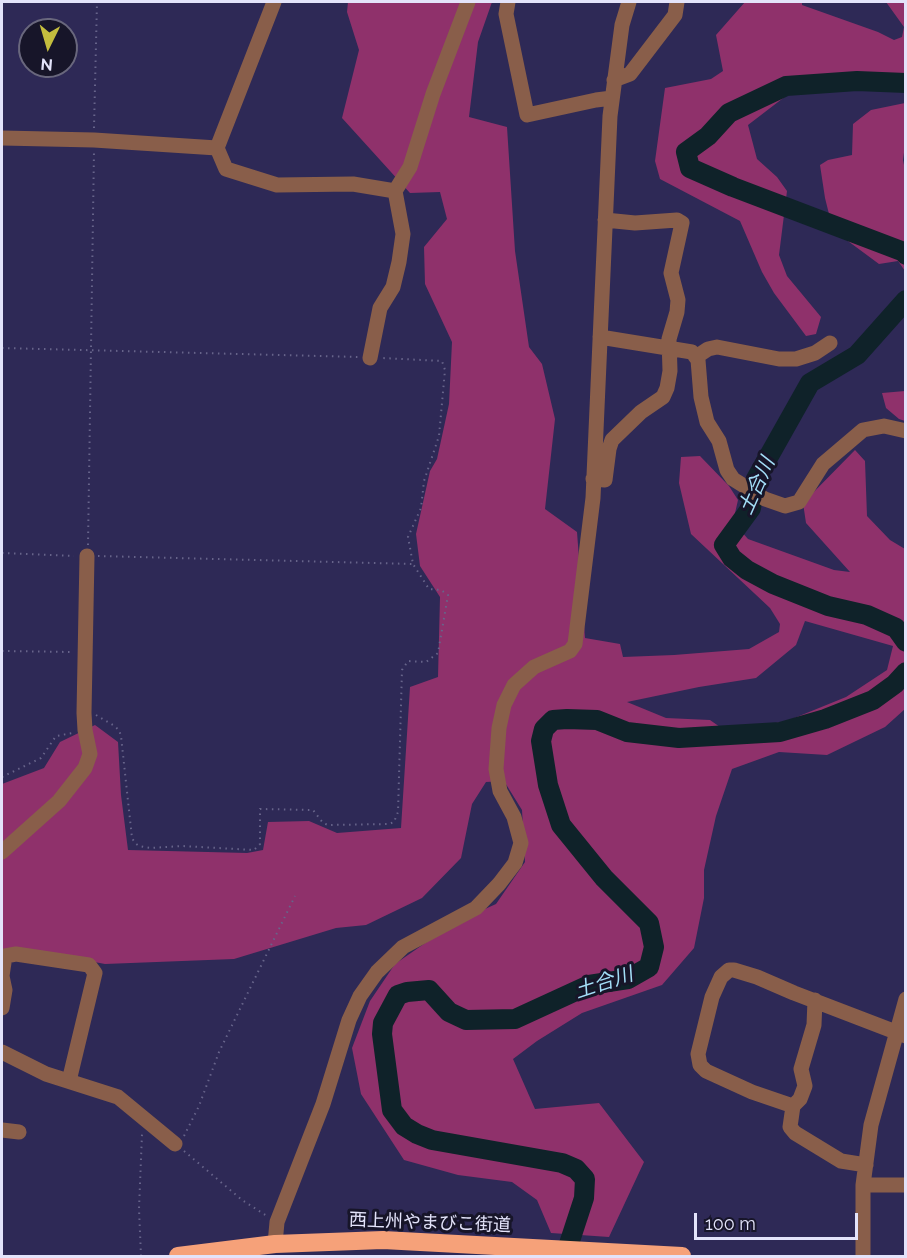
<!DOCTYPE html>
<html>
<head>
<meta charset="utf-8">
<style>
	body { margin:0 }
	#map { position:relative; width:907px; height:1258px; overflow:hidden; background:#2e2956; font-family:Raleway,sans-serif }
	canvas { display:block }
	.frame { position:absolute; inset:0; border:3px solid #e3e3fa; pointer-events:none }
	.north { position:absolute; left:18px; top:18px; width:60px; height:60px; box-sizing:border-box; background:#171529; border:2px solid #69677d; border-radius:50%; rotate:185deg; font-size:16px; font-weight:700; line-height:24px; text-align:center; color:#e3e3fa }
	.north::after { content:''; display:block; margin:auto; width:21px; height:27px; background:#c4bd3e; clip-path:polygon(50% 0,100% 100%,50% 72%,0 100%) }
	.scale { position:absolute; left:694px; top:1213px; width:164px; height:27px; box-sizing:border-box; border:3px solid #e3e3fa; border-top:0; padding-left:8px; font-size:18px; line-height:21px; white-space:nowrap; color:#e3e3fa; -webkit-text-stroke:4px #171529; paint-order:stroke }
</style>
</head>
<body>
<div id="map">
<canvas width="907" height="1258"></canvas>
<div class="frame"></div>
<div class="north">N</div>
<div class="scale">100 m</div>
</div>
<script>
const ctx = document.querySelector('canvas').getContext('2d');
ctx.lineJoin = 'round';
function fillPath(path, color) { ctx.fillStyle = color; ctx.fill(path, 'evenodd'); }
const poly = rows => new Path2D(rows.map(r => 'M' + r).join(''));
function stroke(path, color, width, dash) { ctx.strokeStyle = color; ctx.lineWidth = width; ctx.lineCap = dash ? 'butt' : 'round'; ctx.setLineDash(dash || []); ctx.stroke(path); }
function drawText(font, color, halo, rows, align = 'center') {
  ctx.font = font + ' Raleway,"Noto Sans JP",sans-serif'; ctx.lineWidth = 6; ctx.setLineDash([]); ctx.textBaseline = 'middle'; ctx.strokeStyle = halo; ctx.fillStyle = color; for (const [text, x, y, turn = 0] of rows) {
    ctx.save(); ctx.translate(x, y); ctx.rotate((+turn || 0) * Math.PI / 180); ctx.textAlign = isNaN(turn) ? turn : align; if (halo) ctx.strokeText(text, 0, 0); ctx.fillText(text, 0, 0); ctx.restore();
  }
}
fillPath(poly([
	[348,2,492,2,478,42,469,117,507,127,515,251,529,347,542,364,555,419,545,509,577,532,585,638,620,644,623,657,674,655,749,649,779,632,780,624,770,608,691,534,679,483,681,457,700,456,729,486,738,500,733,522,748,539,834,570,850,572,806,523,803,503,855,450,865,461,867,516,890,540,905,549,905,709,885,727,827,755,779,752,732,769,716,816,704,870,704,898,694,948,662,985,582,1013,537,1041,513,1059,535,1109,599,1103,644,1162,609,1237,551,1233,537,1200,512,1182,458,1175,404,1160,361,1094,352,1048,370,1001,395,964,454,923,496,904,525,862,522,810,504,781,486,782,472,804,461,858,422,898,366,925,336,928,234,959,105,964,14,947,2,952,2,784,44,768,60,742,95,725,118,742,121,795,128,850,247,853,263,850,268,822,309,821,337,833,401,828,410,687,438,677,440,597,420,566,416,534,430,471,437,459,449,404,452,342,425,284,424,247,447,219,440,192,410,193,342,118,359,50,347,12],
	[805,621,893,646,887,670,846,697,787,721,747,728,720,727,710,720,666,718,627,702,699,687,756,678,796,645],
	[745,2,802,2,802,5,878,32,894,40,902,37,904,27,886,2,905,2,905,91,795,89,748,125,757,159,777,177,787,191,779,255,787,276,821,317,816,334,806,336,774,293,762,272,740,221,660,179,655,161,665,88,711,79,723,71,716,35],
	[905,103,906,138,903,160,906,175,905,271,898,261,879,264,833,230,825,198,820,165,828,160,852,155,853,124,871,110],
	[905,391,906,391,905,421,899,419,886,408,882,393]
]), '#8f316b');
stroke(poly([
	[906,83,857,81,786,86,729,113,708,136,686,152,690,168,733,187,904,252,906,255],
	[906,300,857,355,810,383,756,479,751,508,724,545,732,558,747,570,773,584,828,606,867,615,896,628,906,642],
	[565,1256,584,1198,585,1179,576,1169,562,1163,432,1140,417,1134,404,1126,392,1110,382,1034,383,1023,398,995,407,992,429,990,449,1012,466,1020,515,1019,589,985,628,979,649,967,654,947,649,923,604,878,561,825,548,785,541,741,544,729,553,720,567,719,597,720,627,732,679,738,780,732,825,719,873,700,895,684,906,672]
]), '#0f2229', 20);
stroke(poly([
	[94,128,97,2],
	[2,348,359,357],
	[88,545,94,151],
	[2,553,74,556],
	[98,556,413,564],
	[2,651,72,652],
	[96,715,113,725,119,730,121,736,132,838,135,843,139,846,150,848,182,846,254,850,260,844,260,809,313,810,323,823,328,825,389,824,394,822,398,812,402,670,408,661,426,662,438,653,448,595,441,590,429,589,413,564,408,537,421,508,424,481,439,436,445,370,442,361,382,358],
	[2,777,41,758,56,736,73,733],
	[184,1136,199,1106,219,1052,295,896],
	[184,1151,242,1200,267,1216],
	[141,1256,139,1209,142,1134]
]), '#67648a', 2, [1.5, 4.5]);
stroke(poly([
	[274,2,217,148,226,169,277,185,353,184,395,191],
	[508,2,506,14,527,115,596,100,612,98],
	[614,80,630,74,675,15,677,2],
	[2,138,94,140,217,148],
	[600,337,692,352,698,360,701,397,707,422,719,441,727,470,733,479,765,499,785,506,799,502,823,464,863,430,884,426,906,431],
	[696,357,708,349,717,347,779,359,796,359,815,353,830,343],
	[370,358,380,308,393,287,399,262,403,234,395,191,410,167,433,94,468,2],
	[593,479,605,480,609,449,612,440,641,412,663,397,667,388,670,371,669,339,677,312,678,300,671,273,682,223,677,220,635,223,605,220],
	[2,852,59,801,85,768,90,754,85,730,84,713,87,556],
	[2,976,5,956,16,954,89,965,95,973,69,1081],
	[2,976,5,990,2,1008],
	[2,1052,46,1074,118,1097,175,1144],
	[793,1106,800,1099,805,1086,801,1069,814,1025,815,1000],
	[2,1130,19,1132],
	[866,1165,841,1161,795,1133,790,1127,793,1106,752,1092,706,1071,700,1065,698,1054,712,997,721,977,729,970,734,970,757,977,794,993,906,1036],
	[863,1185,906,1185],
	[275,1244,277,1222,323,1104,349,1020,360,996,377,972,403,947,476,908,499,884,515,863,521,843,514,817,500,791,496,769,499,728,504,705,514,685,534,667,570,651,575,644,593,498,610,116,622,25,629,2],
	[863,1256,863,1185,871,1125,906,999]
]), '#895e4a', 15);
stroke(poly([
	[178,1256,275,1244,383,1240,682,1256]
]), '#f6a179', 18);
drawText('18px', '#e3e3fa', '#171529', [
	["西上州やまびこ街道",430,1223,2]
]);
drawText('italic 20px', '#a3def7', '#171529', [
	["土合川",757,486,-66],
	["土合川",604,983,-18]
]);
</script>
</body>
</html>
